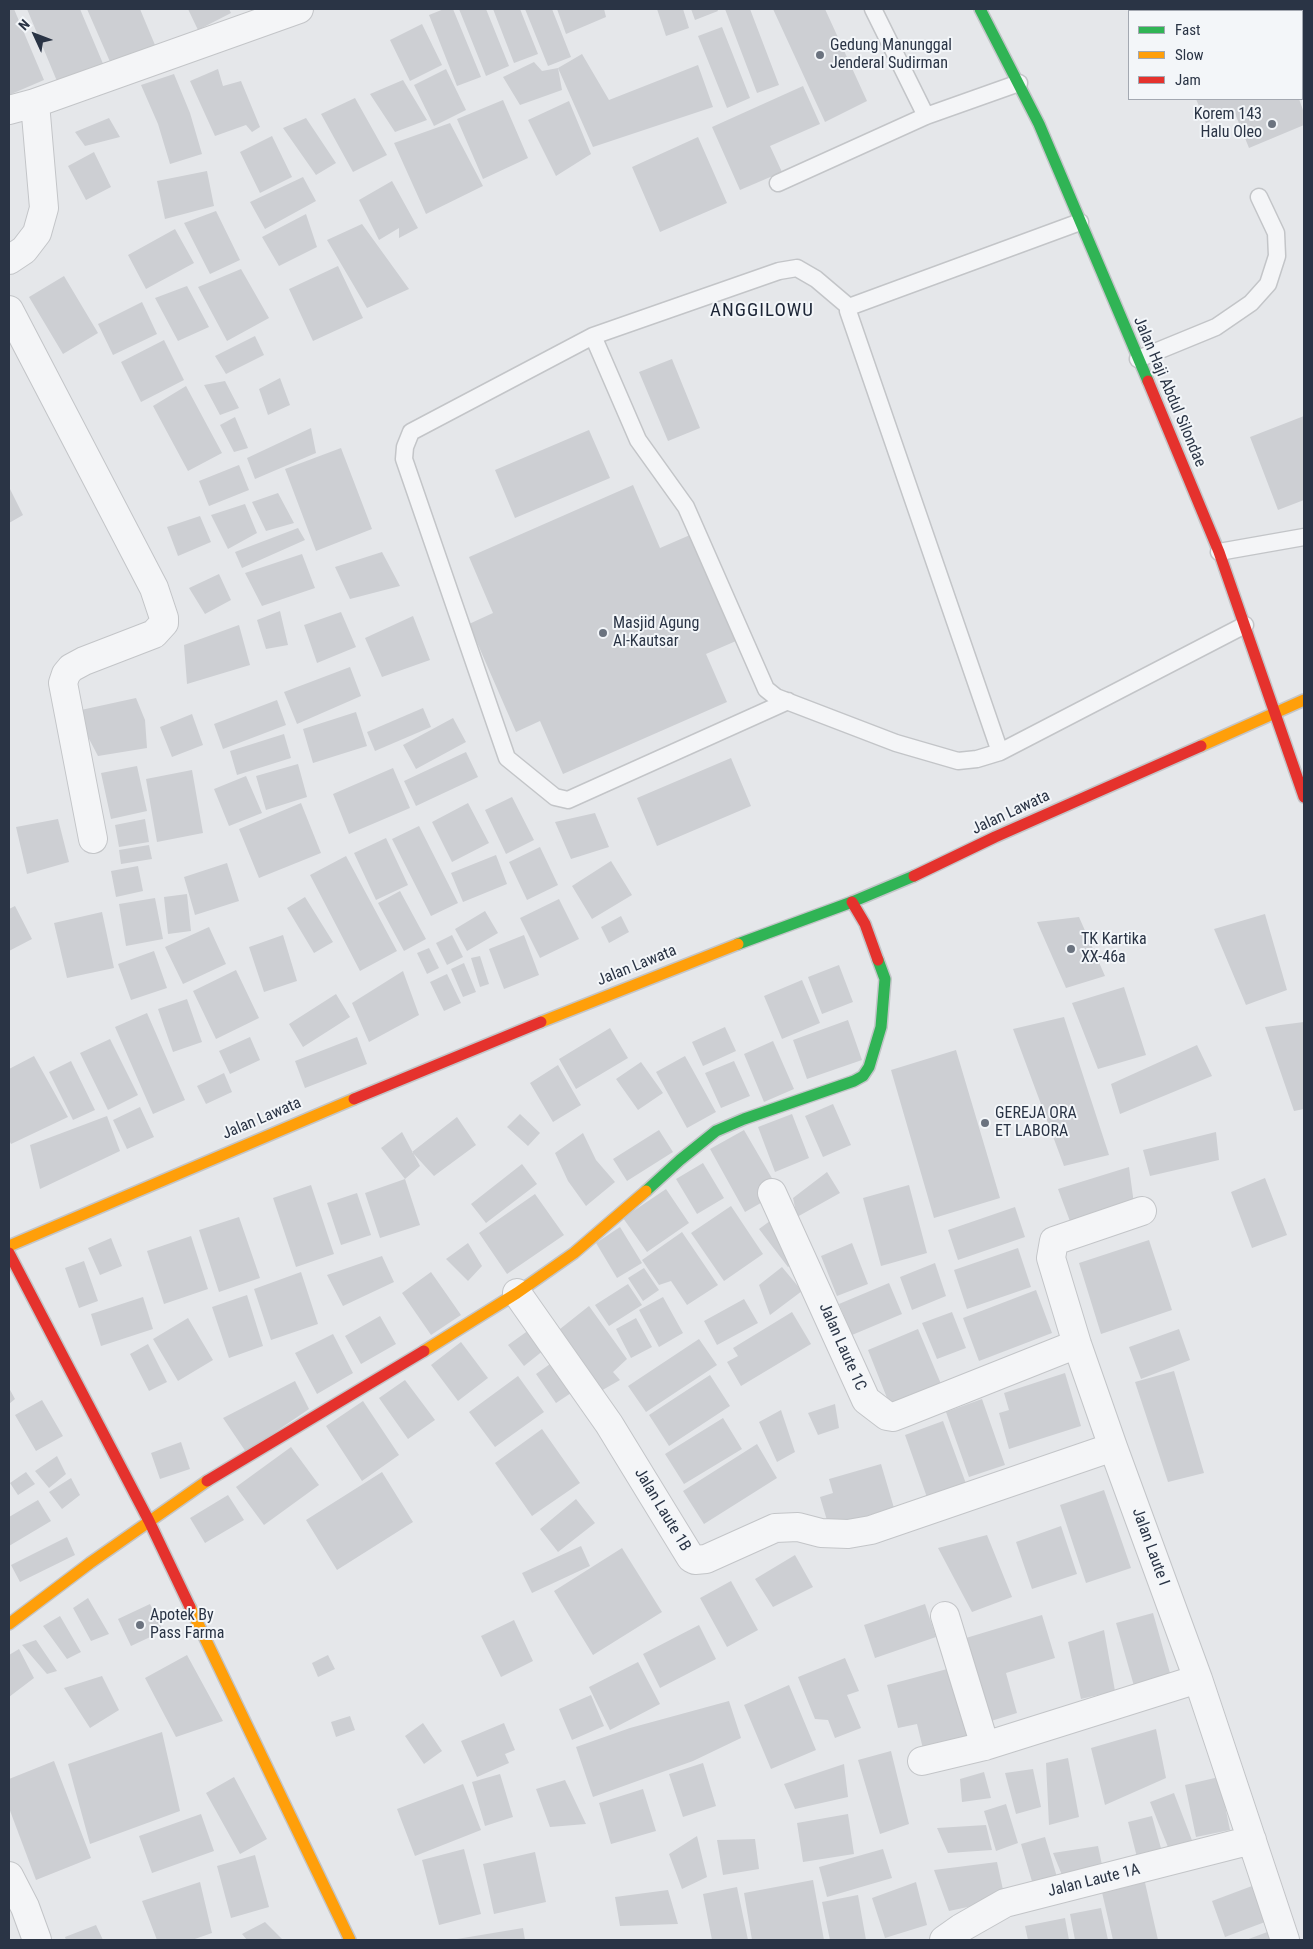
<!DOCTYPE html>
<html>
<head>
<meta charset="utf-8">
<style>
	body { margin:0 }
	#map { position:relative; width:1313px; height:1949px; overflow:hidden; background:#e5e7ea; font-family:"Roboto Condensed",sans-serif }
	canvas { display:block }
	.frame { position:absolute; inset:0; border:10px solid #2a3445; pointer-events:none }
	.legend { position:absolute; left:1128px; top:10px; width:175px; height:90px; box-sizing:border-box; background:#f3f6f9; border:1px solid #a3a8b1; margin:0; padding:6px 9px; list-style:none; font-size:15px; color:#2a3445 }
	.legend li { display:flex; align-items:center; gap:10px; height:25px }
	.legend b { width:25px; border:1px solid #a3a8b1 }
	.north { position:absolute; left:10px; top:10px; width:50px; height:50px; -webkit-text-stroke:4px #f3f6f9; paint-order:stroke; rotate:313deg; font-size:14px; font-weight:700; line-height:20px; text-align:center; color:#2a3445 }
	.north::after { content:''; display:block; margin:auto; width:18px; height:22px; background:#2a3445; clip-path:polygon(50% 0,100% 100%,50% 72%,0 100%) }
</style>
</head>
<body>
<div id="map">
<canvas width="1313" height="1949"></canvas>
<div class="frame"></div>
<ul class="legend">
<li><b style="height:6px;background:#30b455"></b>Fast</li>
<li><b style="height:6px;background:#ff9f0a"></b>Slow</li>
<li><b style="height:6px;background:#e5322d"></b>Jam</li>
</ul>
<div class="north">N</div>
</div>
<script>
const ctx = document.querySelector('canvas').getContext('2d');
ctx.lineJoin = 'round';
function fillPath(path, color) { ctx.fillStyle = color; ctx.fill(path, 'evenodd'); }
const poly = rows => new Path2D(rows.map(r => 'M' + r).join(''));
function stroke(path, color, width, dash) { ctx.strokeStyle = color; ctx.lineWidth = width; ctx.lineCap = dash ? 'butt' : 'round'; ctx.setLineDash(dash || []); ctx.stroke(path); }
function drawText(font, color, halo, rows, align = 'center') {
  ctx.font = font + ' "Roboto Condensed",sans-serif'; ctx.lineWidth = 4; ctx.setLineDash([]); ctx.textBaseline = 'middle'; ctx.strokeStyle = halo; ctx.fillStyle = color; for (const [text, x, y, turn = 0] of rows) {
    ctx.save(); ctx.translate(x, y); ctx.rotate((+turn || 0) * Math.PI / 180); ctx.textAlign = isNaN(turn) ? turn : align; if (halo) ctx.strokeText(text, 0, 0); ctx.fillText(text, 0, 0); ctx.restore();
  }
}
fillPath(poly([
	[9,9,14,9,44,80,9,95],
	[27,9,80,9,104,66,59,86],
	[87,9,140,9,155,45,111,64],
	[188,9,229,9,231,13,198,30],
	[444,9,453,9,481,77,457,86,429,15],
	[459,9,486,9,509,66,486,76],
	[493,9,520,9,538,54,514,63],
	[525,9,552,9,571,57,548,66],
	[557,9,604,9,606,17,566,34],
	[657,9,683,9,689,28,666,36],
	[691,9,717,9,718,11,695,20],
	[725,9,750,9,779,85,757,93],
	[773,9,825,9,867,101,825,122],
	[1218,9,1261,9,1262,11,1220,11],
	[422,24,442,65,410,81,390,40],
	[722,27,750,98,727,108,698,36],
	[1302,38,1304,44,1304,83,1302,84],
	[582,54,609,100,698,65,713,107,593,147,558,68],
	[534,62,542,71,558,68,562,90,520,105,503,77],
	[218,69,223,86,241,81,260,127,252,132,246,125,215,136,190,81],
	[446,69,466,110,434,126,414,85],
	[174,74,190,113,202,154,170,164,158,124,141,85],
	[403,80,427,120,395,132,370,94],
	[803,86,820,124,770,146,782,172,740,190,712,127],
	[355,98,387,155,353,172,321,114],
	[1196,99,1299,99,1304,113,1304,125,1249,148,1234,111,1206,123],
	[503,100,528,158,483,179,457,119],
	[569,101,591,154,556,176,528,120],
	[109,118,120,137,85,146,75,132],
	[306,118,336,163,316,175,283,128],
	[450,123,483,186,426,214,394,143],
	[272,136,292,177,260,193,240,152],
	[698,137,727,203,660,232,632,167],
	[94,152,111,187,86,200,68,166],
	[207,171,214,206,165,219,157,181],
	[303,177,316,201,265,229,250,202],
	[392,181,418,228,399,238,399,228,379,240,359,200],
	[216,211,240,260,210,274,184,223],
	[306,214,317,247,279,266,262,237],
	[362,224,409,289,367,308,327,240],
	[175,229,194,263,146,289,128,255],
	[338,266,363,318,313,341,289,289],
	[241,269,269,318,227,341,198,287],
	[64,276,98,333,63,354,29,297],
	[187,286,209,327,178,341,155,298],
	[142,302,157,334,113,355,98,324],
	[255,336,264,355,226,374,215,356],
	[164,340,184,380,141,402,121,362],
	[672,359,700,428,668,441,639,372],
	[280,378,290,405,268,415,259,389],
	[225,381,239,408,220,415,204,385],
	[186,386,222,453,188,471,153,406],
	[1304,416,1304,500,1278,510,1250,437],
	[235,417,248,448,234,452,220,425],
	[311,428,316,453,255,479,247,458],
	[589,430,610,478,515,518,495,470],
	[341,448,372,529,316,551,285,469],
	[239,465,249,490,209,506,199,481],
	[633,485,660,548,690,535,736,641,706,654,727,702,563,774,540,721,516,732,469,624,493,613,469,557],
	[9,487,23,515,9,523],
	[278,493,294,523,266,531,252,502],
	[245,504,257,533,228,549,211,515],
	[200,516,211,542,178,556,167,527],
	[298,528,305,540,242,568,235,552],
	[382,552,400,586,350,599,335,567],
	[302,554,315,588,262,606,245,573],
	[219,574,231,600,205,614,189,588],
	[280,611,288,645,266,649,257,620],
	[341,612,356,647,317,663,304,625],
	[413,616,430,660,382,677,365,638],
	[239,625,250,665,187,684,184,645],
	[350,667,361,696,297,724,284,692],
	[136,698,145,720,147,748,98,756,87,735,81,710],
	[277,700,286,725,223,749,214,724],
	[423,708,431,727,375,751,367,732],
	[356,712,367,746,313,763,303,729],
	[192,714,203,745,172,757,160,727],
	[453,718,466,742,416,769,403,745],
	[284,734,291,758,237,775,230,751],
	[466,752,478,777,416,806,404,781],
	[731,758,751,806,657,846,637,798],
	[298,764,307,797,266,810,256,776],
	[137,766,147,811,111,819,101,773],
	[393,768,410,808,349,834,333,794],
	[192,770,203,833,157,842,146,779],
	[246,776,262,813,229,826,214,789],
	[512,797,534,840,506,854,485,810],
	[301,803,321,853,259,878,239,829],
	[468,803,489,843,452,862,432,822],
	[595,813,609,847,571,859,555,822],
	[58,819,69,862,27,874,16,827],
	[145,819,149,842,119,847,115,825],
	[419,826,458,903,431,916,392,839],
	[386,838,408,885,376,900,354,853],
	[149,845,152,859,121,864,119,850],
	[540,847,558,885,527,900,509,862],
	[496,855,507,884,463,902,451,873],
	[346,856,397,951,360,971,310,875],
	[611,861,632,895,592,919,572,886],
	[227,863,239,901,195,915,184,877],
	[138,866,143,891,116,897,111,871],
	[400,891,426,939,404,951,378,903],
	[187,894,191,931,168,934,164,897],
	[305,897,333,942,314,953,287,908],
	[155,898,163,939,126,946,119,904],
	[559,899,579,939,540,958,520,918],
	[15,906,32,939,9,951,9,909],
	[485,911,498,933,467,951,455,929],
	[102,912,114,968,67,978,54,923],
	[1265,914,1287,990,1246,1005,1214,929],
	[621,916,629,932,609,943,601,927],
	[1079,917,1105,976,1066,988,1037,922],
	[209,927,226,964,183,984,165,947],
	[283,935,297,981,264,992,249,947],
	[452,935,463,957,447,965,436,943],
	[524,935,539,975,504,989,489,949],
	[429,948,439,968,427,974,417,953],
	[154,951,167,988,131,1000,118,964],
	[480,956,489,984,480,987,471,958],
	[464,963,476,992,463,997,451,969],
	[839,965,853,1002,822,1014,808,977],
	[236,970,259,1018,216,1039,193,991],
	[403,971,419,1015,369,1042,352,1003],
	[447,974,461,1003,444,1011,430,982],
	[802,980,820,1023,782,1039,764,996],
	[1124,987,1146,1055,1098,1069,1072,1003],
	[336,994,350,1017,303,1047,289,1024],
	[187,999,202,1042,173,1052,158,1009],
	[147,1013,185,1100,153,1114,115,1027],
	[1064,1017,1109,1155,1064,1166,1013,1029],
	[848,1020,862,1060,807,1079,793,1040],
	[1304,1022,1304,1109,1294,1111,1265,1027],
	[725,1027,736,1051,703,1066,692,1042],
	[610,1028,628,1058,576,1089,559,1059],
	[250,1037,260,1060,230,1074,219,1051],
	[357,1037,367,1064,305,1088,295,1061],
	[110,1039,138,1095,108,1110,80,1053],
	[773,1041,794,1089,764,1102,744,1054],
	[1197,1045,1212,1076,1120,1114,1111,1084],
	[956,1050,1000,1198,934,1218,891,1070],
	[34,1056,68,1117,11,1144,9,1140,9,1069],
	[685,1056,716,1112,687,1128,656,1072],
	[71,1061,95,1110,73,1120,49,1072],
	[734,1061,750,1096,721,1108,705,1073],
	[641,1062,663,1093,638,1110,616,1079],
	[558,1065,581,1105,553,1122,530,1083],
	[224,1073,232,1092,206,1104,197,1086],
	[833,1104,851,1145,823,1157,805,1116],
	[140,1107,154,1137,127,1149,113,1120],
	[520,1114,540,1133,528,1146,507,1127],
	[792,1114,809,1158,775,1172,758,1127],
	[107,1116,120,1151,40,1189,30,1145],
	[457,1117,476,1145,434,1176,412,1152],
	[659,1130,673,1152,627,1181,613,1159],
	[744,1130,780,1192,745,1212,710,1149],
	[402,1132,420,1166,405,1179,420,1225,380,1238,365,1193,405,1179,381,1148],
	[1216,1132,1219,1160,1150,1176,1143,1150],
	[583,1133,596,1160,615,1182,586,1206,568,1181,555,1153],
	[703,1163,724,1198,697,1214,676,1179],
	[522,1164,537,1184,486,1223,471,1204],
	[1129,1167,1134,1204,1071,1224,1058,1189],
	[827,1172,840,1193,797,1217,793,1198],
	[1265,1178,1287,1235,1252,1248,1231,1192],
	[311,1185,334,1254,296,1267,273,1198],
	[909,1185,927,1253,881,1266,863,1198],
	[666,1189,689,1223,647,1252,623,1218],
	[357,1193,371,1235,341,1245,327,1203],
	[535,1194,564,1235,507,1274,479,1233],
	[731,1206,763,1254,724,1281,691,1233],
	[1015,1207,1025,1237,958,1260,948,1230],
	[239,1217,260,1278,219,1292,199,1230],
	[774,1218,803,1256,788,1267,759,1229],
	[620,1227,642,1263,617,1278,596,1243],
	[682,1232,718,1285,687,1305,671,1281,659,1285,642,1260],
	[191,1236,208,1289,164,1304,147,1251],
	[111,1238,122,1266,100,1275,88,1248],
	[1149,1240,1172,1310,1101,1334,1079,1263],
	[468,1243,482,1266,468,1281,446,1259],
	[852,1243,868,1284,837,1296,821,1256],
	[1018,1248,1031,1287,967,1309,954,1270],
	[382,1256,394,1282,343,1306,327,1275],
	[84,1261,98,1301,79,1308,65,1268],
	[935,1263,946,1296,912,1310,900,1277],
	[782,1267,802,1291,770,1315,759,1285],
	[644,1268,659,1290,643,1301,628,1278],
	[301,1272,318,1324,271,1340,254,1289],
	[431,1272,461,1315,431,1335,402,1293],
	[889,1283,902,1314,852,1335,839,1304],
	[628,1284,642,1305,609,1326,595,1305],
	[1036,1290,1052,1333,979,1361,963,1318],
	[247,1295,263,1346,229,1358,212,1307],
	[143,1297,153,1329,101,1346,91,1314],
	[663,1297,683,1333,659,1347,639,1310],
	[744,1299,758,1323,717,1345,704,1321],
	[589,1306,627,1359,613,1372,620,1380,599,1392,560,1329],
	[792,1312,811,1344,741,1386,727,1362,738,1356,733,1348],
	[952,1312,966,1348,937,1359,922,1323],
	[380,1316,396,1344,361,1364,345,1336],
	[188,1318,213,1360,178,1381,153,1339],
	[636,1318,652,1347,631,1358,616,1329],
	[918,1329,944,1391,893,1413,868,1350],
	[1179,1329,1190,1360,1141,1379,1129,1347],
	[529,1330,544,1350,524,1366,508,1345],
	[333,1334,353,1373,317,1394,295,1353],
	[699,1339,717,1365,646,1412,628,1386],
	[461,1342,488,1378,458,1401,431,1365],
	[148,1344,167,1382,149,1391,130,1354],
	[550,1364,571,1393,556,1403,536,1374],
	[1174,1371,1204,1473,1168,1482,1135,1382],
	[1065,1373,1081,1426,1009,1449,999,1413,1009,1410,1004,1393],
	[710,1375,730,1406,669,1446,649,1415],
	[518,1376,544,1412,495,1447,469,1412],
	[405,1380,435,1420,408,1439,379,1398],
	[295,1381,309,1409,246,1452,223,1418],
	[9,1388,15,1399,9,1404],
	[982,1399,1005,1465,969,1477,946,1412],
	[42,1400,63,1436,36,1451,15,1415],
	[363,1401,399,1455,362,1481,326,1426],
	[835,1404,839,1428,818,1435,808,1413],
	[781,1410,795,1452,777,1462,759,1422],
	[723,1418,742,1449,684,1484,665,1454],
	[943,1421,968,1489,929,1503,905,1435],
	[542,1429,580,1483,532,1516,495,1463],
	[181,1442,190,1469,160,1479,151,1453],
	[757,1444,777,1478,704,1524,683,1491],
	[291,1447,319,1485,264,1525,236,1487],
	[57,1456,66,1474,49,1488,35,1471],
	[881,1464,894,1508,829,1527,820,1497,833,1493,829,1479],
	[26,1472,35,1484,18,1495,10,1483],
	[382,1472,413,1522,337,1570,306,1520],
	[71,1478,80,1495,62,1509,49,1492],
	[1104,1490,1131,1568,1086,1583,1060,1505],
	[228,1495,244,1520,205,1543,190,1518],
	[576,1499,595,1523,558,1552,540,1529],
	[38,1500,51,1521,9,1546,9,1517],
	[1061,1526,1077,1574,1032,1589,1016,1542],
	[987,1535,1012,1597,972,1612,938,1548],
	[67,1537,75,1555,20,1582,11,1565],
	[581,1546,590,1566,532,1593,522,1573],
	[622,1548,662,1612,593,1655,554,1591],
	[795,1555,813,1587,773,1607,755,1579],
	[731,1581,758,1630,727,1647,700,1598],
	[88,1598,109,1634,91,1641,73,1608],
	[150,1604,163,1631,131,1646,118,1619],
	[925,1604,936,1637,875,1658,864,1625],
	[1153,1613,1172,1680,1136,1693,1116,1623],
	[1042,1615,1055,1658,1006,1673,1017,1713,991,1721,966,1638],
	[60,1616,81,1652,67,1659,43,1626],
	[514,1620,533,1661,501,1677,481,1636],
	[699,1625,716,1659,660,1688,643,1654],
	[1104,1630,1115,1691,1081,1699,1068,1642],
	[36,1640,57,1671,47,1674,22,1645],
	[19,1649,34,1678,9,1697,9,1655],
	[187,1655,223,1721,176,1737,145,1678],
	[328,1655,335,1669,318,1677,312,1663],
	[845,1658,859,1691,847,1695,861,1728,835,1738,828,1720,815,1719,798,1677],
	[638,1662,660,1704,610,1730,589,1687],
	[951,1668,971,1742,924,1753,917,1724,898,1728,887,1685],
	[102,1676,119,1710,90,1728,64,1688],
	[789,1685,816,1750,771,1769,744,1705],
	[591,1695,604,1726,572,1740,559,1709],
	[729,1701,741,1738,693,1761,593,1797,576,1747,630,1728],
	[350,1716,355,1730,336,1737,331,1722],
	[423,1723,442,1751,424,1764,405,1736],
	[504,1723,515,1750,505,1754,509,1763,477,1777,461,1741],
	[1156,1729,1166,1778,1105,1805,1091,1748],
	[162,1732,180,1811,90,1844,68,1764],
	[891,1751,909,1824,880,1834,858,1760],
	[1068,1758,1079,1817,1049,1825,1046,1763],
	[54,1761,91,1858,36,1880,9,1808,9,1779],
	[703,1763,716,1806,683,1817,669,1774],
	[844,1764,848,1797,795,1809,784,1784],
	[1033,1769,1041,1807,1016,1814,1005,1773],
	[984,1772,991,1798,962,1802,960,1779],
	[500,1774,513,1817,485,1826,472,1782],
	[234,1777,267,1839,240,1854,206,1793],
	[1219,1777,1230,1830,1196,1837,1185,1785],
	[565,1780,586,1824,550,1827,536,1789],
	[463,1784,481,1830,415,1856,397,1809],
	[643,1789,656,1831,611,1844,599,1803],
	[1174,1793,1193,1843,1170,1852,1150,1802],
	[1006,1804,1018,1843,996,1851,984,1811],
	[201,1814,214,1851,152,1873,139,1836],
	[848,1814,854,1854,803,1862,797,1823],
	[1152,1816,1164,1859,1139,1865,1128,1822],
	[986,1825,992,1850,948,1853,937,1828],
	[697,1836,707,1877,682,1889,669,1854],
	[1045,1837,1060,1887,1036,1895,1021,1844],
	[755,1839,759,1869,723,1875,717,1840],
	[1098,1846,1104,1874,1064,1880,1053,1853],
	[464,1849,481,1914,439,1925,422,1860],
	[883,1849,892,1878,827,1897,819,1867],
	[535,1852,546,1902,494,1914,483,1864],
	[255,1855,269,1907,231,1918,217,1866],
	[997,1862,1005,1899,949,1911,934,1870],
	[1144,1878,1158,1940,1113,1940,1101,1888],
	[813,1880,824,1940,752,1940,744,1893],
	[200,1882,212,1933,192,1940,157,1940,142,1901],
	[916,1882,927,1925,885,1938,872,1898],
	[1252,1886,1265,1922,1225,1937,1212,1901],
	[737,1887,748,1940,712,1940,703,1894],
	[668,1890,678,1924,620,1926,615,1897],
	[858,1895,866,1940,830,1940,822,1902],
	[1101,1908,1108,1940,1075,1940,1070,1914],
	[1065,1918,1069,1940,1028,1940,1025,1926],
	[265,1922,283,1940,247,1940,242,1934],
	[96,1925,103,1940,66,1940,65,1937],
	[523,1928,525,1940,457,1940,457,1939],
	[1270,1931,1273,1940,1246,1940]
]), '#cdcfd3');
const lane = poly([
	[873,9,926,116],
	[778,183,926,116,1019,83],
	[849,307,816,279,797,268,779,271,593,336,638,440,686,507,766,689,776,697,896,743,958,761,977,759,1000,752,1245,625],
	[593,336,411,432,405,447,404,459,507,758,555,797,568,800,788,701],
	[1138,359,1216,327,1251,303,1268,284,1277,256,1276,233,1259,197],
	[1219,552,1304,537],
	[1000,752,848,311,849,307,1080,222]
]);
const street = poly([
	[9,110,35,103],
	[9,260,24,250,37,233,44,208,35,103,299,9],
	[9,310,154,588,164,618,164,623,154,634,84,661,71,668,66,674,63,683,93,839],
	[772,1193,866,1400,887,1416,893,1417,906,1412,1077,1344],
	[1142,1211,1054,1241,1051,1258,1077,1344,1113,1447,1198,1679,1285,1940],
	[517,1293,609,1424,691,1558,695,1560,706,1559,775,1528,798,1527,821,1533,848,1534,871,1530,1113,1447],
	[945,1616,985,1746],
	[922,1761,985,1746,1198,1679],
	[9,1876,25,1907,37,1940],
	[944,1940,961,1928,1005,1903,1252,1840]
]);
const fast = poly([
	[980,9,1039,124,1148,381],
	[738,944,852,902,914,876],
	[646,1191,680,1160,716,1131,744,1119,854,1081,863,1076,869,1067,881,1027,885,979,878,960]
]);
const slow = poly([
	[1201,746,1304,700],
	[541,1022,738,944],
	[9,1246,354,1099],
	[424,1351,517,1293,574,1253,646,1191],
	[190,1607,350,1940],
	[9,1624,90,1563,207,1481]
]);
const jam = poly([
	[1148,381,1219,552,1304,797],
	[914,876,995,837,1201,746],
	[852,902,865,924,878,960],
	[354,1099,541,1022],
	[9,1253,149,1521,190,1607],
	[207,1481,424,1351]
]);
stroke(lane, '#c3c5c8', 19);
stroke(street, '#c3c5c8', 30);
stroke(fast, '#c3c5c8', 14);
stroke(slow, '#c3c5c8', 14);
stroke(jam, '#c3c5c8', 14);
stroke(lane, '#f4f5f7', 16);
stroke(street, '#f4f5f7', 28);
stroke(fast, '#30b455', 11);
stroke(slow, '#ff9f0a', 11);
stroke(jam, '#e5322d', 11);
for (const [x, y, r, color] of [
	[820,55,5,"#6b737f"],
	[1272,124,5,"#6b737f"],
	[603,633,5,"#6b737f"],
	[1071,949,5,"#6b737f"],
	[985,1123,5,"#6b737f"],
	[140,1625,5,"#6b737f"]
]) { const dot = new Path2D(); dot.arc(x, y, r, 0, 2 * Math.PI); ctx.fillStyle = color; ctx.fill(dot); stroke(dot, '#f3f6f9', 2); }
drawText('16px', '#2a3445', '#f3f6f9', [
	["Gedung Manunggal",830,46],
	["Jenderal Sudirman",830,64],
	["Korem 143",1262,115,"right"],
	["Halu Oleo",1262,133,"right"],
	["Masjid Agung",613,624],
	["Al-Kautsar",613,642],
	["TK Kartika",1081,940],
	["XX-46a",1081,958],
	["GEREJA ORA",995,1114],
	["ET LABORA",995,1132],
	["Apotek By",150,1616],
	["Pass Farma",150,1634]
], 'left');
drawText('16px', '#2a3445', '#f3f6f9', [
	["Jalan Haji Abdul Silondae",1169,392,67],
	["Jalan Lawata",1011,813,-25],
	["Jalan Lawata",637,966,-22],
	["Jalan Lawata",262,1119,-23],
	["Jalan Laute 1C",842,1347,66],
	["Jalan Laute 1B",662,1510,59],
	["Jalan Laute I",1150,1547,70],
	["Jalan Laute 1A",1094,1881,-14]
]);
ctx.letterSpacing = '1px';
drawText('19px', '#1c2536', '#f3f6f9', [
	["ANGGILOWU",762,311]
]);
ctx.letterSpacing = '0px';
</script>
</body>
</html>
